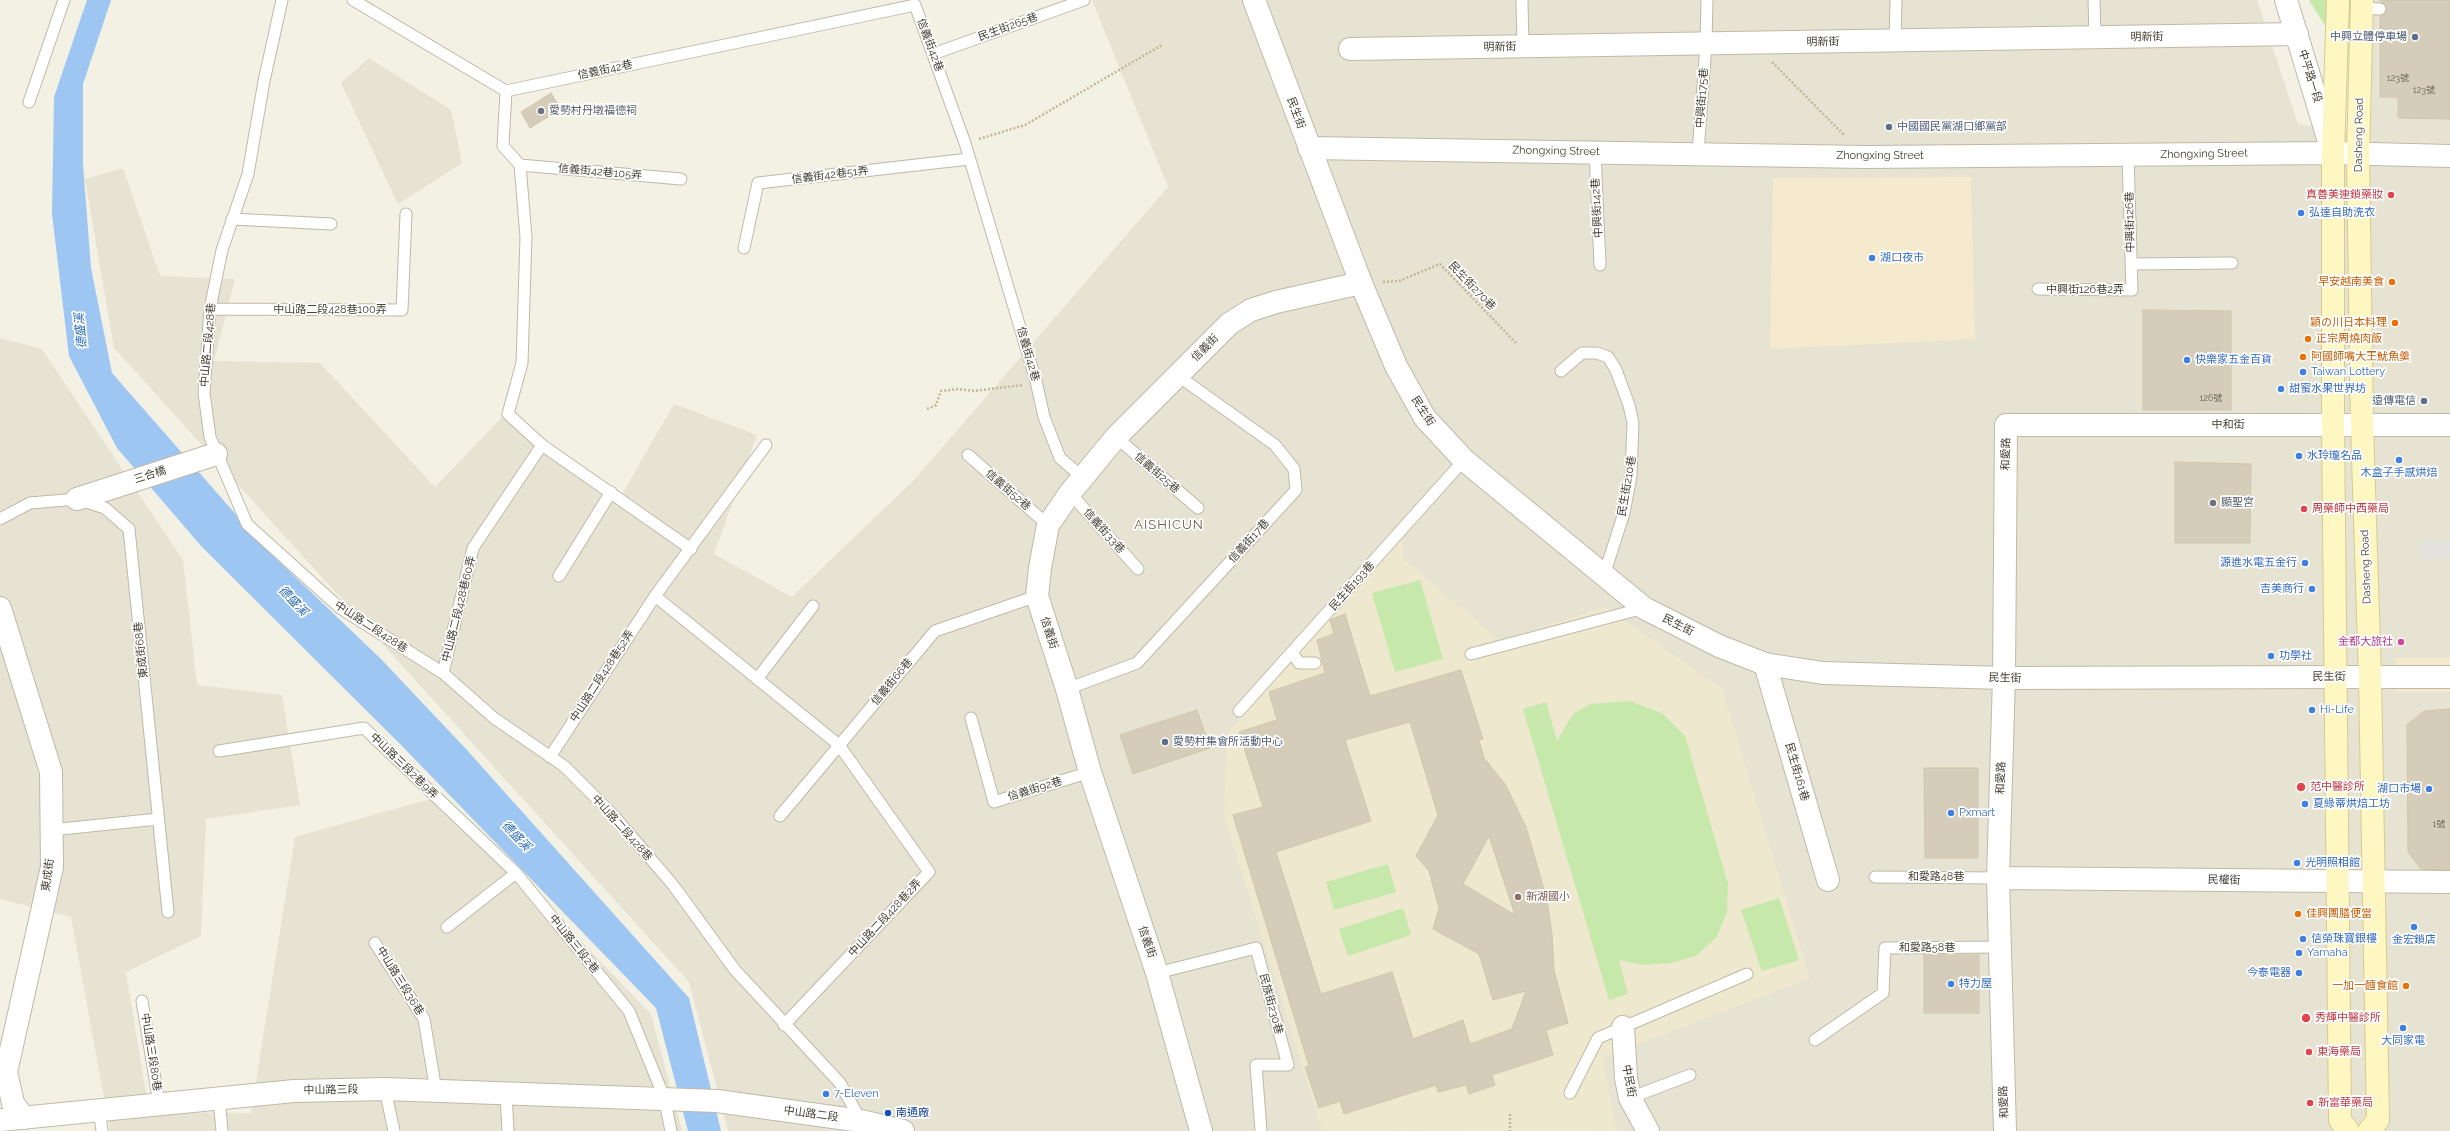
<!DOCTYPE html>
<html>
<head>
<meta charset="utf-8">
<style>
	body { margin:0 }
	canvas { display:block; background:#f3f0e4 }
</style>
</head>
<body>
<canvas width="2450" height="1131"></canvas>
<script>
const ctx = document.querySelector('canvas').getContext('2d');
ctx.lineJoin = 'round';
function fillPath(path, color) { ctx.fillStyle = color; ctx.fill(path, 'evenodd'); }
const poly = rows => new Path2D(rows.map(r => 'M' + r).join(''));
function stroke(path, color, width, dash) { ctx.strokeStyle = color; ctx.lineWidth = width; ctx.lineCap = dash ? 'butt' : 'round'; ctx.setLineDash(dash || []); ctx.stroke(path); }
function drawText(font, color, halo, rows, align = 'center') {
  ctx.font = font + ' Raleway,"Noto Sans TC","Noto Sans JP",sans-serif'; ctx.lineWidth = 3.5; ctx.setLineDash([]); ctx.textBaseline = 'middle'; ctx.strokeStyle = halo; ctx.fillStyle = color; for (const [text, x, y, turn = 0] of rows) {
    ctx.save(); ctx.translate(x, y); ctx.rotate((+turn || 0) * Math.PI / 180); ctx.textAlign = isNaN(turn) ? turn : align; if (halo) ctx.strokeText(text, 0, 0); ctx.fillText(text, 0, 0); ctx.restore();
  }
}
fillPath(poly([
	[1092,0,2257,0,2298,124,2364,135,2370,0,2450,0,2450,1131,728,1131,689,982,114,348,85,179,123,168,160,276,235,279,214,361,320,363,435,487,509,410,618,501,674,404,757,435,714,554,792,597,914,480,1168,187],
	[369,58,451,110,462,163,398,204,341,83],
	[0,338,42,349,183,560,197,685,282,695,300,805,206,819,201,936,126,972,149,1112,251,1113,295,837,441,796,651,1014,682,1131,110,1131,71,917,0,899]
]), '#e7e3d2');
fillPath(poly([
	[1971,177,1975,339,1770,349,1773,178],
	[2396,658,2450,658,2450,692,2397,692]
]), '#f6eace');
fillPath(poly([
	[1403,538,1403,559,1499,640,1606,607,1722,689,1810,978,1602,1058,1617,1131,1322,1130,1224,816,1227,733]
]), '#ede8ce');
fillPath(poly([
	[2309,0,2328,0,2329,32],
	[1420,580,1443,659,1395,672,1372,593],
	[1629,701,1662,713,1685,736,1728,884,1727,912,1716,938,1696,956,1671,963,1642,965,1619,960,1628,994,1609,1000,1523,709,1546,702,1557,741,1573,714,1591,704],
	[1388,864,1396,892,1334,910,1326,882],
	[1779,898,1799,960,1762,971,1741,910],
	[1403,908,1411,935,1348,956,1339,929]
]), '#c6e9ab');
fillPath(poly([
	[2450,541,2450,559,2420,559,2420,542]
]), '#e3e2dd');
fillPath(poly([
	[87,0,111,0,83,84,83,165,91,268,112,373,267,550,381,659,466,749,689,998,721,1131,688,1131,656,1008,403,747,201,546,117,448,69,356,52,214,54,97]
]), '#9dc6f3');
const building = poly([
	[2380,0,2450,0,2450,119,2398,118,2398,97,2380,97,2380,16,2386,13,2387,9,2380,0],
	[551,93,561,109,530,128,521,112,551,93],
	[2143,310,2231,311,2231,410,2143,410,2143,310],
	[2175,462,2251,464,2250,543,2175,543,2175,462],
	[1345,614,1370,696,1461,670,1483,739,1479,740,1484,758,1505,784,1526,827,1547,900,1552,934,1554,970,1568,1023,1546,1030,1553,1055,1492,1075,1495,1085,1469,1094,1466,1085,1438,1092,1436,1085,1344,1114,1340,1101,1319,1108,1305,1067,1309,1066,1233,815,1263,807,1239,732,1277,720,1269,692,1325,673,1317,640,1334,634,1330,620,1345,614],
	[1410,722,1438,815,1416,856,1429,871,1439,908,1433,929,1479,954,1493,1000,1526,991,1512,1029,1470,1044,1463,1020,1413,1039,1392,972,1321,994,1276,852,1371,821,1345,740,1410,722],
	[1489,836,1515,915,1463,884,1489,836],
	[2450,709,2450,870,2421,869,2408,852,2407,725,2424,711,2450,709],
	[1197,710,1210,748,1133,774,1120,735,1197,710],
	[1924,768,1978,768,1978,858,1925,858,1924,768],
	[1924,955,1979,955,1979,1013,1924,1013,1924,955]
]);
fillPath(building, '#d5cdb9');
stroke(building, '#d0c6ac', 1);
const service = poly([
	[282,0,264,81,248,174,222,250,210,309,204,393,210,437,247,524,340,608,443,673,494,718,564,766,615,817,673,885,735,970,840,1083,861,1121],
	[353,0,506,91],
	[1522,0,1523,46],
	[2094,0,2095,38],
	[2362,8,2380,9],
	[1895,41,1896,0],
	[933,54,1084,0],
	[29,102,64,0],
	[1595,152,1600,265],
	[1698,153,1706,44,1707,0],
	[520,165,681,179],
	[232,219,331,224],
	[744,248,758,183,969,159],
	[2131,264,2232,263],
	[2038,289,2132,290,2128,155],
	[210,309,402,310,406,214],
	[1561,371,1582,353,1597,353,1608,357,1616,370,1629,405,1633,423,1631,476,1624,513,1604,575],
	[1116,437,1198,508],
	[968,455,1048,525],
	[1070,493,1138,569],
	[0,519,30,503,77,499,105,508,129,529,168,912],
	[691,549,542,445,508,414,522,363,526,237,520,165,503,146,506,91,915,5,965,143,1036,381,1044,417,1060,458,1082,477],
	[559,576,611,492],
	[655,596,839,745,929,872,784,1025],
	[1292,652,1299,663,1315,663],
	[1471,654,1644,608],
	[443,673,473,548,542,445],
	[757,679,813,606],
	[1067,689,1137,663,1296,490,1294,469,1275,445,1177,375],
	[1239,711,1464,460],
	[971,718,994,802,1090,772],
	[219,751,364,728,516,873],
	[550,757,655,596,766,445],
	[780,816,935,631,1037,596],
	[51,830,158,819],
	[1875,877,1998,878],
	[447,927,516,873,629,1011,664,1097,671,1131],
	[375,943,424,1019,436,1091],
	[1157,973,1256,948,1288,1065,1256,1065,1261,1131],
	[142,1001,159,1103],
	[1815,1040,1883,993,1885,948,2000,947],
	[385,1089,394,1131],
	[1570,1093,1598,1038,1747,974],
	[506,1094,508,1131],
	[219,1098,222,1131],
	[1630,1098,1690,1075],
	[99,1109,102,1131]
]);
const minor = poly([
	[1350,49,2297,34],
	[1309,148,1866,157,2333,153,2450,156],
	[77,499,216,454],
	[0,608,51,772,52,867,6,1072,13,1103,24,1118],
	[1765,664,1828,880],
	[2337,677,2450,677],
	[1998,878,2450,882],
	[1623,1027,1626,1078,1630,1098,1648,1131],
	[1201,1131,1157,973,1090,772,1067,689,1037,596,1040,568,1048,525,1070,493,1116,437,1229,324,1251,310,1276,302,1361,283],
	[2005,1131,1998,878,2004,678,2006,425,2450,425]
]);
const tertiary = poly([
	[1254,0,1361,283,1396,366,1425,418,1464,460,1644,608,1719,646,1765,664,1823,673,2004,678,2337,677],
	[2286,0,2331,148],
	[0,1120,294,1091,385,1089,717,1101,861,1121,903,1131]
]);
const secondary = poly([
	[2338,0,2333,153,2333,425,2340,1120,2348,1131],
	[2362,0,2358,155,2362,425,2370,677,2378,1120,2369,1131]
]);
stroke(service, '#bfb9a7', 13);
stroke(minor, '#bfb9a7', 24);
stroke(tertiary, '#bfb9a7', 24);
stroke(secondary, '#d5cb92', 24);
stroke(poly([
	[1772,62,1845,136],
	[979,139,1025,125,1162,45],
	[1383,282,1399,281,1440,264,1516,343],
	[927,409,936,405,941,391,959,389,974,391,1023,385],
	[1510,1114,1510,1131]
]), '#c1b797', 2.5, [2, 2]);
stroke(service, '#fff', 11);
stroke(minor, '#fff', 22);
stroke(tertiary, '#fff', 22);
stroke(secondary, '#fff7c2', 22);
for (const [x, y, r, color] of [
	[2415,37,4,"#5c6f8a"],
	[541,111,4,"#6b7280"],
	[1889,127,4,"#5c6f8a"],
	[2391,195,4,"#e0444e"],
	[2301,213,4,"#3f7fe0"],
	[1872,258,4,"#3f7fe0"],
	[2392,282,4,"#e8710a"],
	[2395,323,4,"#e8710a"],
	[2308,339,4,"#e8710a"],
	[2303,357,4,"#e8710a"],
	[2187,360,4,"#3f7fe0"],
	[2303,372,4,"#3f7fe0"],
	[2281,389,4,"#3f7fe0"],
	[2424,401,4,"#5c6f8a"],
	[2299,456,4,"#3f7fe0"],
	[2399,460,4,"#3f7fe0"],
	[2213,503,4,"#6b7280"],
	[2304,509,4,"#e0444e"],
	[2305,563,4,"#3f7fe0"],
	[2312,589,4,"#3f7fe0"],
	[2401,642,4,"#d1479c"],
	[2271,656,4,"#3f7fe0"],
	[2312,710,4,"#3f7fe0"],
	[1165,742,4,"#5c6f8a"],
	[2301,787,5,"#e0444e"],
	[2429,789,4,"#3f7fe0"],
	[2305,804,4,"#3f7fe0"],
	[1951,813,4,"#3f7fe0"],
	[2297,863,4,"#3f7fe0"],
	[1518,897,4,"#8d6e63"],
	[2298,914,4,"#e8710a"],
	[2414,927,4,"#3f7fe0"],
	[2303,939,4,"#3f7fe0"],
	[2299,953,4,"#3f7fe0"],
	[2299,973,4,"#3f7fe0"],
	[1951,984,4,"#3f7fe0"],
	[2406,986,4,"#e8710a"],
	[2306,1018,5,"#e0444e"],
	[2403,1028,4,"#3f7fe0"],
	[2309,1052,4,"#e0444e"],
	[826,1094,4,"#3f7fe0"],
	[2310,1103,4,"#e0444e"],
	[888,1113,4,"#1a4fb4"]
]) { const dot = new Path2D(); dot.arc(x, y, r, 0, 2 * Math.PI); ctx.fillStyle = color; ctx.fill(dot); stroke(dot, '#fff', 1.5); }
drawText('9px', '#696455', null, [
	["123號",2398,78],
	["123號",2424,90],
	["126號",2211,398],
	["1號",2439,824]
]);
drawText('11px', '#454134', '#fff', [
	["民生街265巷",1008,27,-20],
	["明新街",2147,37,-1],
	["明新街",1823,42,-1],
	["信義街42巷",930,45,70],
	["明新街",1500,47,-1],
	["信義街42巷",605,70,-12],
	["中平路一段",2310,76,73],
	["中興街175巷",1702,98,-86],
	["民生街",1296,113,70],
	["Dasheng Road",2359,135,-89],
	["Zhongxing Street",1556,151,1],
	["Zhongxing Street",2204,154,-1],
	["Zhongxing Street",1880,156],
	["信義街42巷105弄",600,172,5],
	["信義街42巷51弄",830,175,-7],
	["中興街142巷",1597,208,-93],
	["中興街126巷",2130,222,-91],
	["民生街270巷",1472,286,46],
	["中興街126巷2弄",2085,290],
	["中山路二段428巷100弄",330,310],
	["中山路二段428巷",208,345,-85],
	["信義街",1205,348,-45],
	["信義街42巷",1028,354,74],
	["民生街",1423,411,57],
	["中和街",2228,425],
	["和愛路",2006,454,-89],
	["信義街25巷",1157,473,41],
	["三合橋",150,475,-18],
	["民生街210巷",1627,486,-80],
	["信義街52巷",1008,490,41],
	["信義街33巷",1104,531,48],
	["信義街17巷",1249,541,-48],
	["Dasheng Road",2366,567,-92],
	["民生街193巷",1352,586,-48],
	["中山路二段428巷60弄",459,609,-76],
	["民生街",1678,625,27],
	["中山路二段428巷",371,627,33],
	["信義街",1049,633,72],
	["東成街68巷",141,650,-96],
	["中山路二段428巷52弄",602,676,-57],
	["民生街",2329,677],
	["民生街",2005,678,1],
	["信義街66巷",892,682,-50],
	["中山路三段2巷9弄",404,766,44],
	["民生街161巷",1797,772,74],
	["和愛路",2001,778,-88],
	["信義街92巷",1035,789,-17],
	["中山路二段428巷",622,828,48],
	["東成街",48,875,-82],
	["和愛路48巷",1936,877],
	["民權街",2224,880,1],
	["中山路二段428巷2弄",885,918,-47],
	["信義街",1147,942,71],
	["中山路三段2巷",574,944,51],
	["和愛路58巷",1927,948],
	["中山路三段36巷",400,981,58],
	["民族街230巷",1271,1004,75],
	["中山路三段80巷",151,1052,81],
	["中民街",1629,1081,80],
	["中山路三段",331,1090,-1],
	["和愛路",2004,1102,-92],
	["中山路二段",811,1114,8]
]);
drawText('11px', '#4e5e75', '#fff', [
	["中興立體停車場",2407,37],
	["中國國民黨湖口鄉黨部",1897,127,"left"],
	["遠傳電信",2416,401],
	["愛勢村集會所活動中心",1173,742,"left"]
], 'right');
drawText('11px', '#5b616d', '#fff', [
	["愛勢村丹墩福德祠",549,111],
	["顯聖宮",2221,503]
], 'left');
drawText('11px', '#be3a42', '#fff', [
	["真善美連鎖藥妝",2383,195,"right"],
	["周藥師中西藥局",2312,509],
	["范中醫診所",2310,787],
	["秀輝中醫診所",2315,1018],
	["東海藥局",2317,1052],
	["新富華藥局",2318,1103]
], 'left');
drawText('11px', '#366cbe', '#fff', [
	["弘達自助洗衣",2309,213],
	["湖口夜市",1880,258],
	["快樂家五金百貨",2195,360],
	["Taiwan Lottery",2311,372],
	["甜蜜水果世界坊",2289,389],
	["水玲瓏名品",2307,456],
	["木盒子手感烘焙",2399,473,"center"],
	["源進水電五金行",2297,563,"right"],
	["吉美商行",2304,589,"right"],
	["功學社",2279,656],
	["Hi-Life",2320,710],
	["湖口市場",2421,789,"right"],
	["夏綠蒂烘焙工坊",2313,804],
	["Pxmart",1959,813],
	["光明照相館",2305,863],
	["信榮珠寶銀樓",2311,939],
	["金宏鎖店",2414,940,"center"],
	["Yamaha",2307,953],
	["今泰電器",2291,973,"right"],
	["特力屋",1959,984],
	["大同家電",2403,1041,"center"],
	["7-Eleven",834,1094]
], 'left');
drawText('11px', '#c56008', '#fff', [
	["早安越南美食",2384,282],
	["穎の川日本料理",2387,323],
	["正宗周燒肉飯",2316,339,"left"],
	["阿國師嘴大王魷魚羹",2311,357,"left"],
	["佳興團膳便當",2306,914,"left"],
	["一加一麵食館",2398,986]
], 'right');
drawText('11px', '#b23c85', '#fff', [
	["金都大旅社",2393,642]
], 'right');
drawText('11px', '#785e54', '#fff', [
	["新湖國小",1526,897]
], 'left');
drawText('11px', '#164399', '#fff', [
	["南通廠",896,1113]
], 'left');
drawText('italic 12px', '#296ab5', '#fff', [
	["德盛溪",81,331,-95],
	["德盛溪",293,601,47],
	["德盛溪",516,836,46]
]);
ctx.letterSpacing = '1px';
drawText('13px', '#69604b', '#fff', [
	["AISHICUN",1169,525]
]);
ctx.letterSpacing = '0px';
</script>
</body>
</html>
